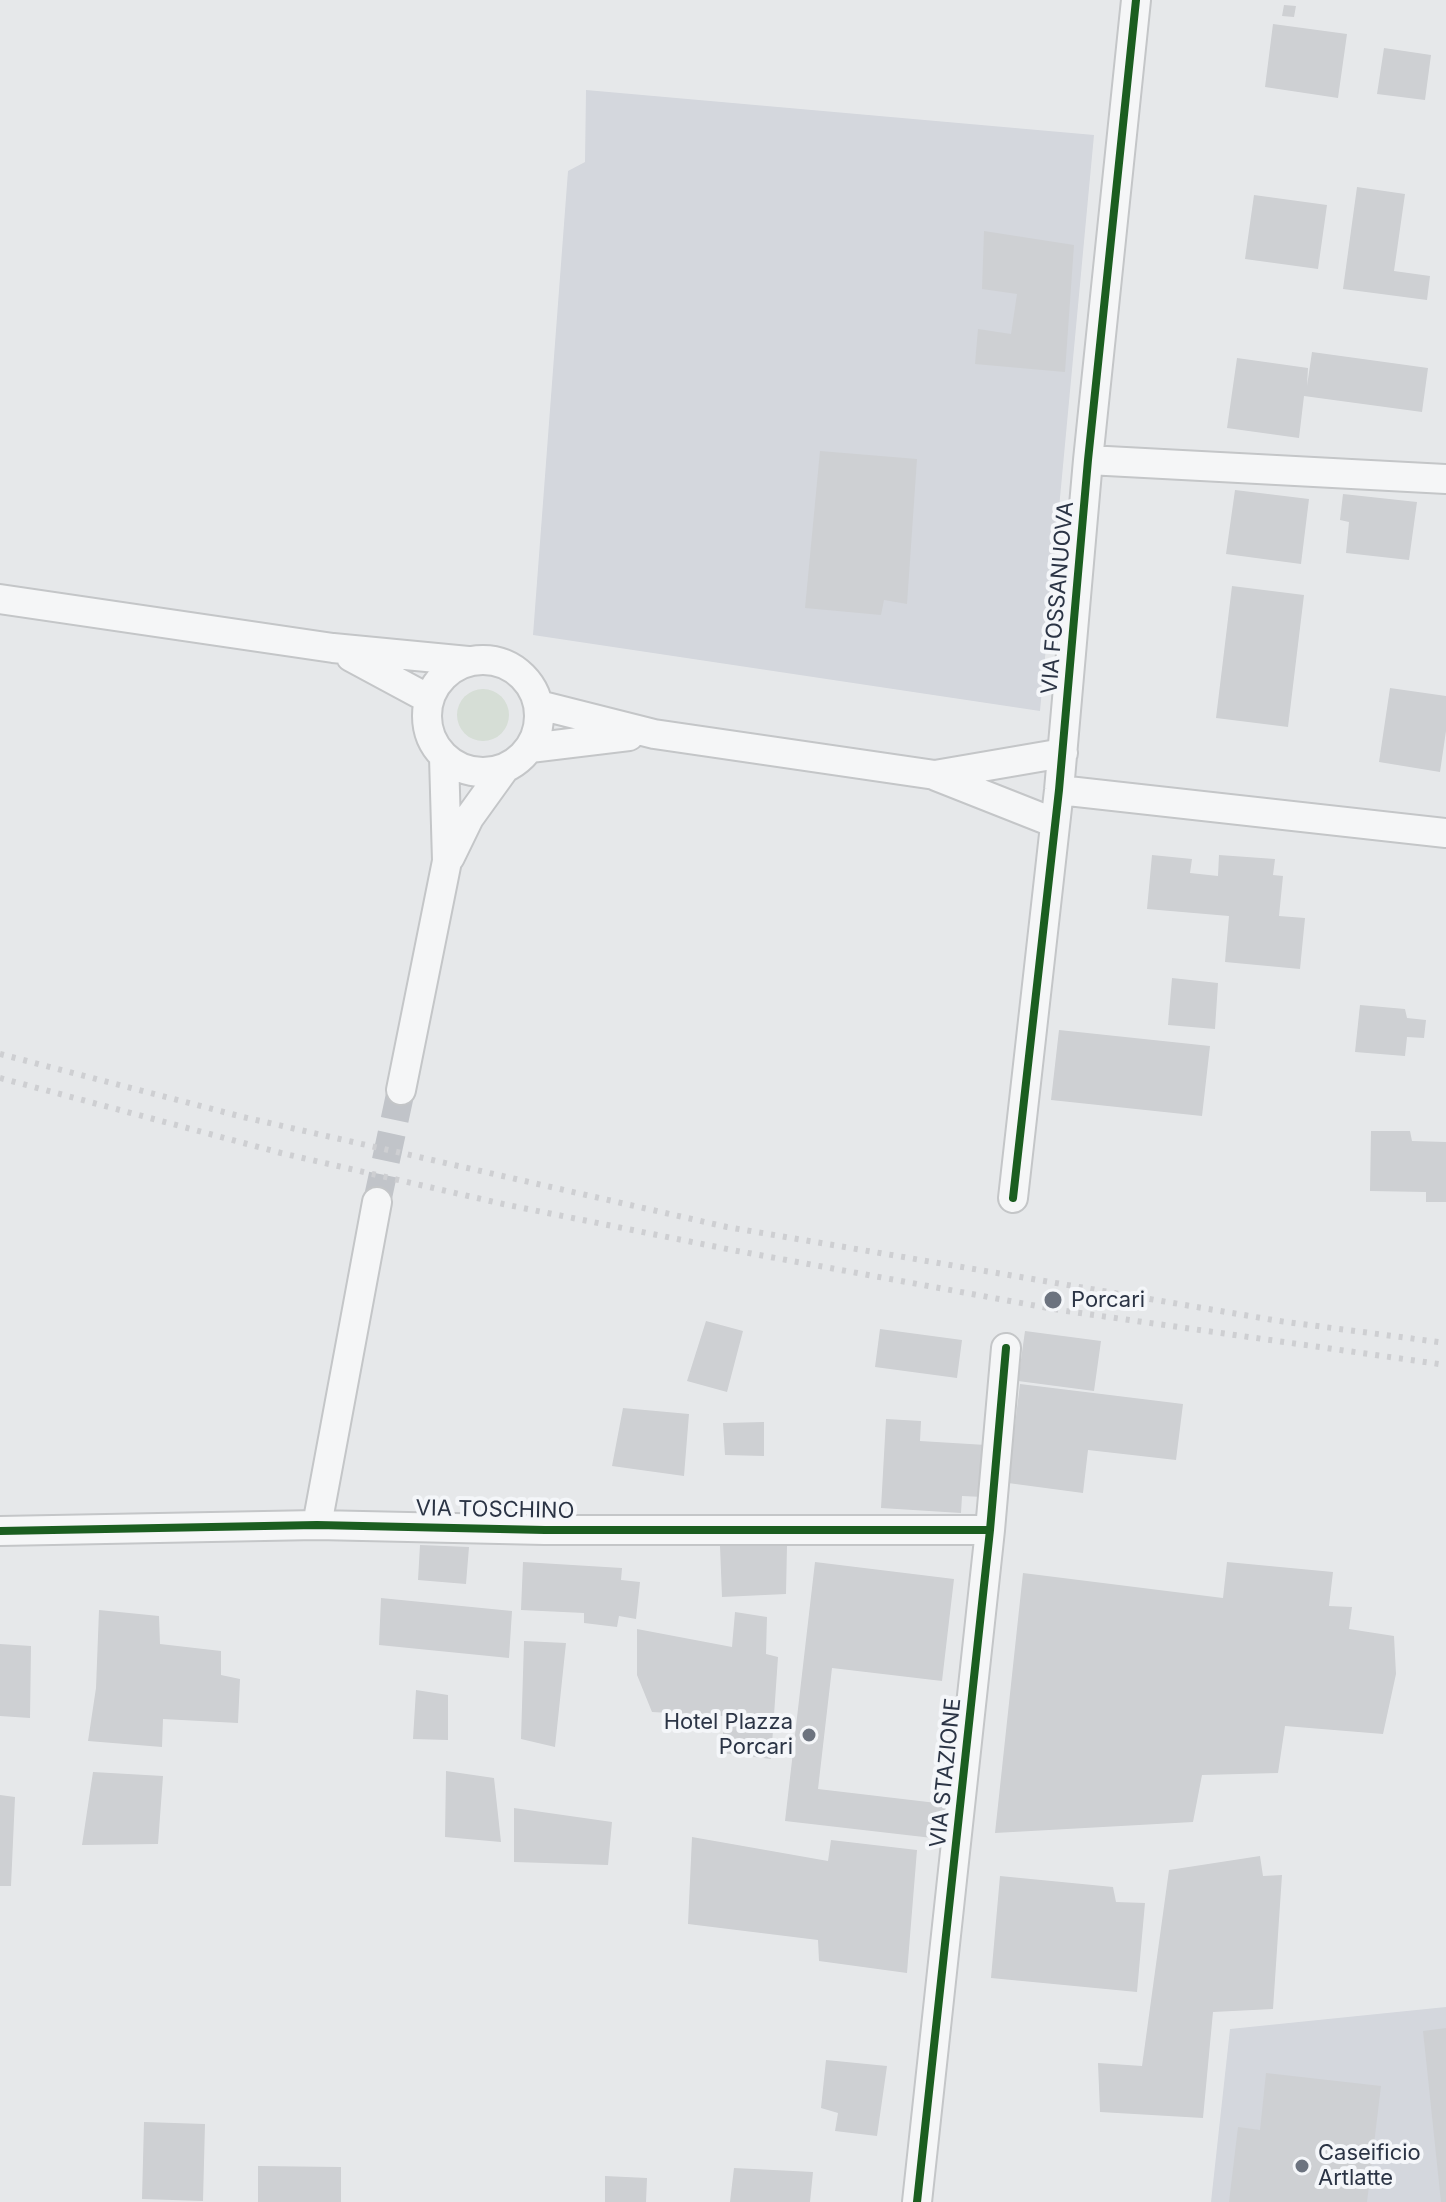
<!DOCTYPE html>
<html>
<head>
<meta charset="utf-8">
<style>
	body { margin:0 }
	canvas { display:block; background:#e6e8ea }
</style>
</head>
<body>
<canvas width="1446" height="2202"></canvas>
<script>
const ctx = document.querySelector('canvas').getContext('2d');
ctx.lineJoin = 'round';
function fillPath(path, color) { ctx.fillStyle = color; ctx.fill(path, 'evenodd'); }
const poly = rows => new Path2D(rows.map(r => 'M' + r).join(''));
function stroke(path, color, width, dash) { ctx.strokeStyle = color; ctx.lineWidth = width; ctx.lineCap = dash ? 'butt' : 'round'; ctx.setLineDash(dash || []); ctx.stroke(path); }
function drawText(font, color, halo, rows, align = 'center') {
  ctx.font = font + ' Inter,sans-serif'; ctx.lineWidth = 8; ctx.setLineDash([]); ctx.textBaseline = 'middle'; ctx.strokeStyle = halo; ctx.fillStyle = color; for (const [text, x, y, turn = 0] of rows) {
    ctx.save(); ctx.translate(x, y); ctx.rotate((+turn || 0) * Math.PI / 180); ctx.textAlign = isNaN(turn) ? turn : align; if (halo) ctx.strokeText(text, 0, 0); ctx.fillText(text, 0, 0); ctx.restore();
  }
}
fillPath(poly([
	[586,90,1094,135,1040,711,533,635,568,171,585,162],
	[1446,2007,1446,2202,1211,2202,1230,2029]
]), '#d4d7dd');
fillPath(poly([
	'457 715a26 26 0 1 1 52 0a26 26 0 1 1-52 0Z'
]), '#d6ded6');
fillPath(poly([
	[1284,5,1296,6,1294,17,1282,16],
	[1273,24,1347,34,1338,98,1265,87],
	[1384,48,1431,55,1425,100,1377,94],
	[1357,187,1405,194,1394,271,1430,276,1427,300,1343,289],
	[1254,195,1327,205,1318,269,1245,259],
	[984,231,1074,245,1065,372,975,364,978,329,1011,334,1017,294,982,289],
	[1312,352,1428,368,1422,412,1304,396,1299,438,1227,428,1237,358,1308,368,1307,386],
	[820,451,917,459,907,604,884,600,881,615,805,608],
	[1235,490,1309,499,1301,564,1226,554],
	[1343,494,1417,502,1409,560,1346,553,1349,522,1340,520],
	[1232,586,1304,595,1288,727,1216,718],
	[1390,688,1446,696,1446,731,1440,772,1379,762],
	[1152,855,1192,859,1190,873,1218,876,1219,855,1275,859,1273,875,1283,876,1279,916,1305,918,1300,969,1225,962,1229,916,1147,909],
	[1172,978,1218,983,1215,1029,1168,1025],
	[1360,1005,1405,1009,1407,1018,1426,1020,1424,1038,1407,1037,1405,1056,1355,1052],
	[1059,1030,1210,1046,1202,1116,1051,1100],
	[1371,1131,1410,1131,1412,1141,1446,1142,1446,1202,1426,1202,1426,1192,1370,1191],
	[706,1321,743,1331,727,1392,687,1381],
	[880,1329,962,1340,957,1378,875,1367],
	[1025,1331,1101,1341,1094,1391,1018,1381],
	[1020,1384,1183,1404,1176,1460,1088,1450,1083,1493,1008,1483],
	[623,1408,689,1414,684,1476,612,1466],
	[886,1419,921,1421,920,1441,986,1445,983,1497,962,1496,961,1513,881,1508],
	[764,1422,764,1456,725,1455,723,1423],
	[420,1545,469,1547,466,1584,418,1580],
	[787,1545,786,1594,722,1597,720,1546],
	[523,1562,622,1568,621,1580,640,1582,636,1619,619,1616,617,1627,584,1623,584,1613,521,1610],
	[815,1562,954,1579,942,1681,832,1668,818,1789,945,1804,941,1839,785,1821],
	[1227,1562,1333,1572,1329,1606,1352,1607,1349,1629,1394,1636,1396,1674,1383,1734,1285,1726,1278,1773,1202,1775,1193,1822,995,1833,1023,1573,1223,1598],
	[381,1598,512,1611,509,1658,379,1645],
	[99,1610,159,1616,160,1644,221,1651,221,1675,240,1679,238,1723,163,1719,162,1747,88,1741,96,1688],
	[735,1612,767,1617,766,1654,778,1657,771,1759,722,1753,724,1716,652,1712,637,1675,637,1629,732,1647],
	[524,1641,566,1643,555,1747,521,1739],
	[0,1644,31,1646,30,1718,0,1716],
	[416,1690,448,1695,448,1740,413,1739],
	[446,1771,494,1778,501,1842,445,1837],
	[93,1772,163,1776,158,1844,82,1845],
	[0,1795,15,1797,11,1886,0,1886],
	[514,1808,612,1822,608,1865,514,1862],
	[692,1837,828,1861,831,1840,917,1850,907,1973,819,1961,818,1940,688,1924],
	[1260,1856,1263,1876,1282,1875,1273,2009,1213,2012,1203,2118,1100,2112,1098,2063,1142,2066,1169,1870],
	[1000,1876,1113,1887,1116,1902,1145,1903,1137,1992,991,1978],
	[1446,2028,1446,2202,1441,2202,1423,2031],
	[826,2060,887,2066,877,2136,835,2131,838,2113,821,2108],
	[1266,2073,1381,2086,1367,2202,1229,2202,1238,2127,1260,2130],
	[144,2122,205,2124,203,2201,142,2199],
	[258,2166,341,2167,341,2202,258,2202],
	[734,2168,813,2172,810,2202,730,2202],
	[605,2176,647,2178,646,2202,605,2202]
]), '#ced0d3');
stroke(poly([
	[377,1202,401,1090]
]), '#c1c4c9', 28, [28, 14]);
const street = poly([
	[1088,460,1446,479],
	[0,599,333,648,468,661],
	[351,657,429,699],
	'427 716a56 56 0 1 1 112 0a56 56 0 1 1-112 0Z',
	[539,705,654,734,935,775,1063,753],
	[530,748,629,736],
	[936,776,1055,823],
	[1059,790,1446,833],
	[450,857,469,818,505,768],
	[401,1090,447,861,444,757],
	[1013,1198,1059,790,1088,460,1136,0],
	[317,1525,377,1202],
	[0,1531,317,1525,545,1530,990,1530],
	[917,2202,990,1530,1006,1348]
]);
stroke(street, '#c4c6c8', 32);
stroke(street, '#f5f6f7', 28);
stroke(poly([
	[0,1054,243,1117,727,1227,1279,1321,1446,1343],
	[0,1078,281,1153,503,1204,732,1250,1059,1310,1446,1365]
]), '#cecfd2', 6, [4, 8]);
stroke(poly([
	[1013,1198,1059,790,1088,460,1136,0],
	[0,1531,317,1525,545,1530,990,1530],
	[917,2202,990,1530,1006,1348]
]), '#1b5e20', 8);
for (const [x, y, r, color] of [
	[1053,1300,10,"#6c737f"],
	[809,1735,8,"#6c737f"],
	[1302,2166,8,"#6c737f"]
]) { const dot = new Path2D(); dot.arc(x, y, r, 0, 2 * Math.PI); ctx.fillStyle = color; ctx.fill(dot); stroke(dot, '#f4f6f9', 3); }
drawText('22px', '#2b3445', '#f4f6f9', [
	["VIA FOSSANUOVA",1058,598,-85],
	["VIA TOSCHINO",495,1510,1],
	["VIA STAZIONE",946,1773,-84]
]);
drawText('22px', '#2b3445', '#f4f6f9', [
	["Porcari",1071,1300],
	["Hotel Plazza",793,1722,"right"],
	["Porcari",793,1747,"right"],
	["Caseificio",1318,2153],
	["Artlatte",1318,2178]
], 'left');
</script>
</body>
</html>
